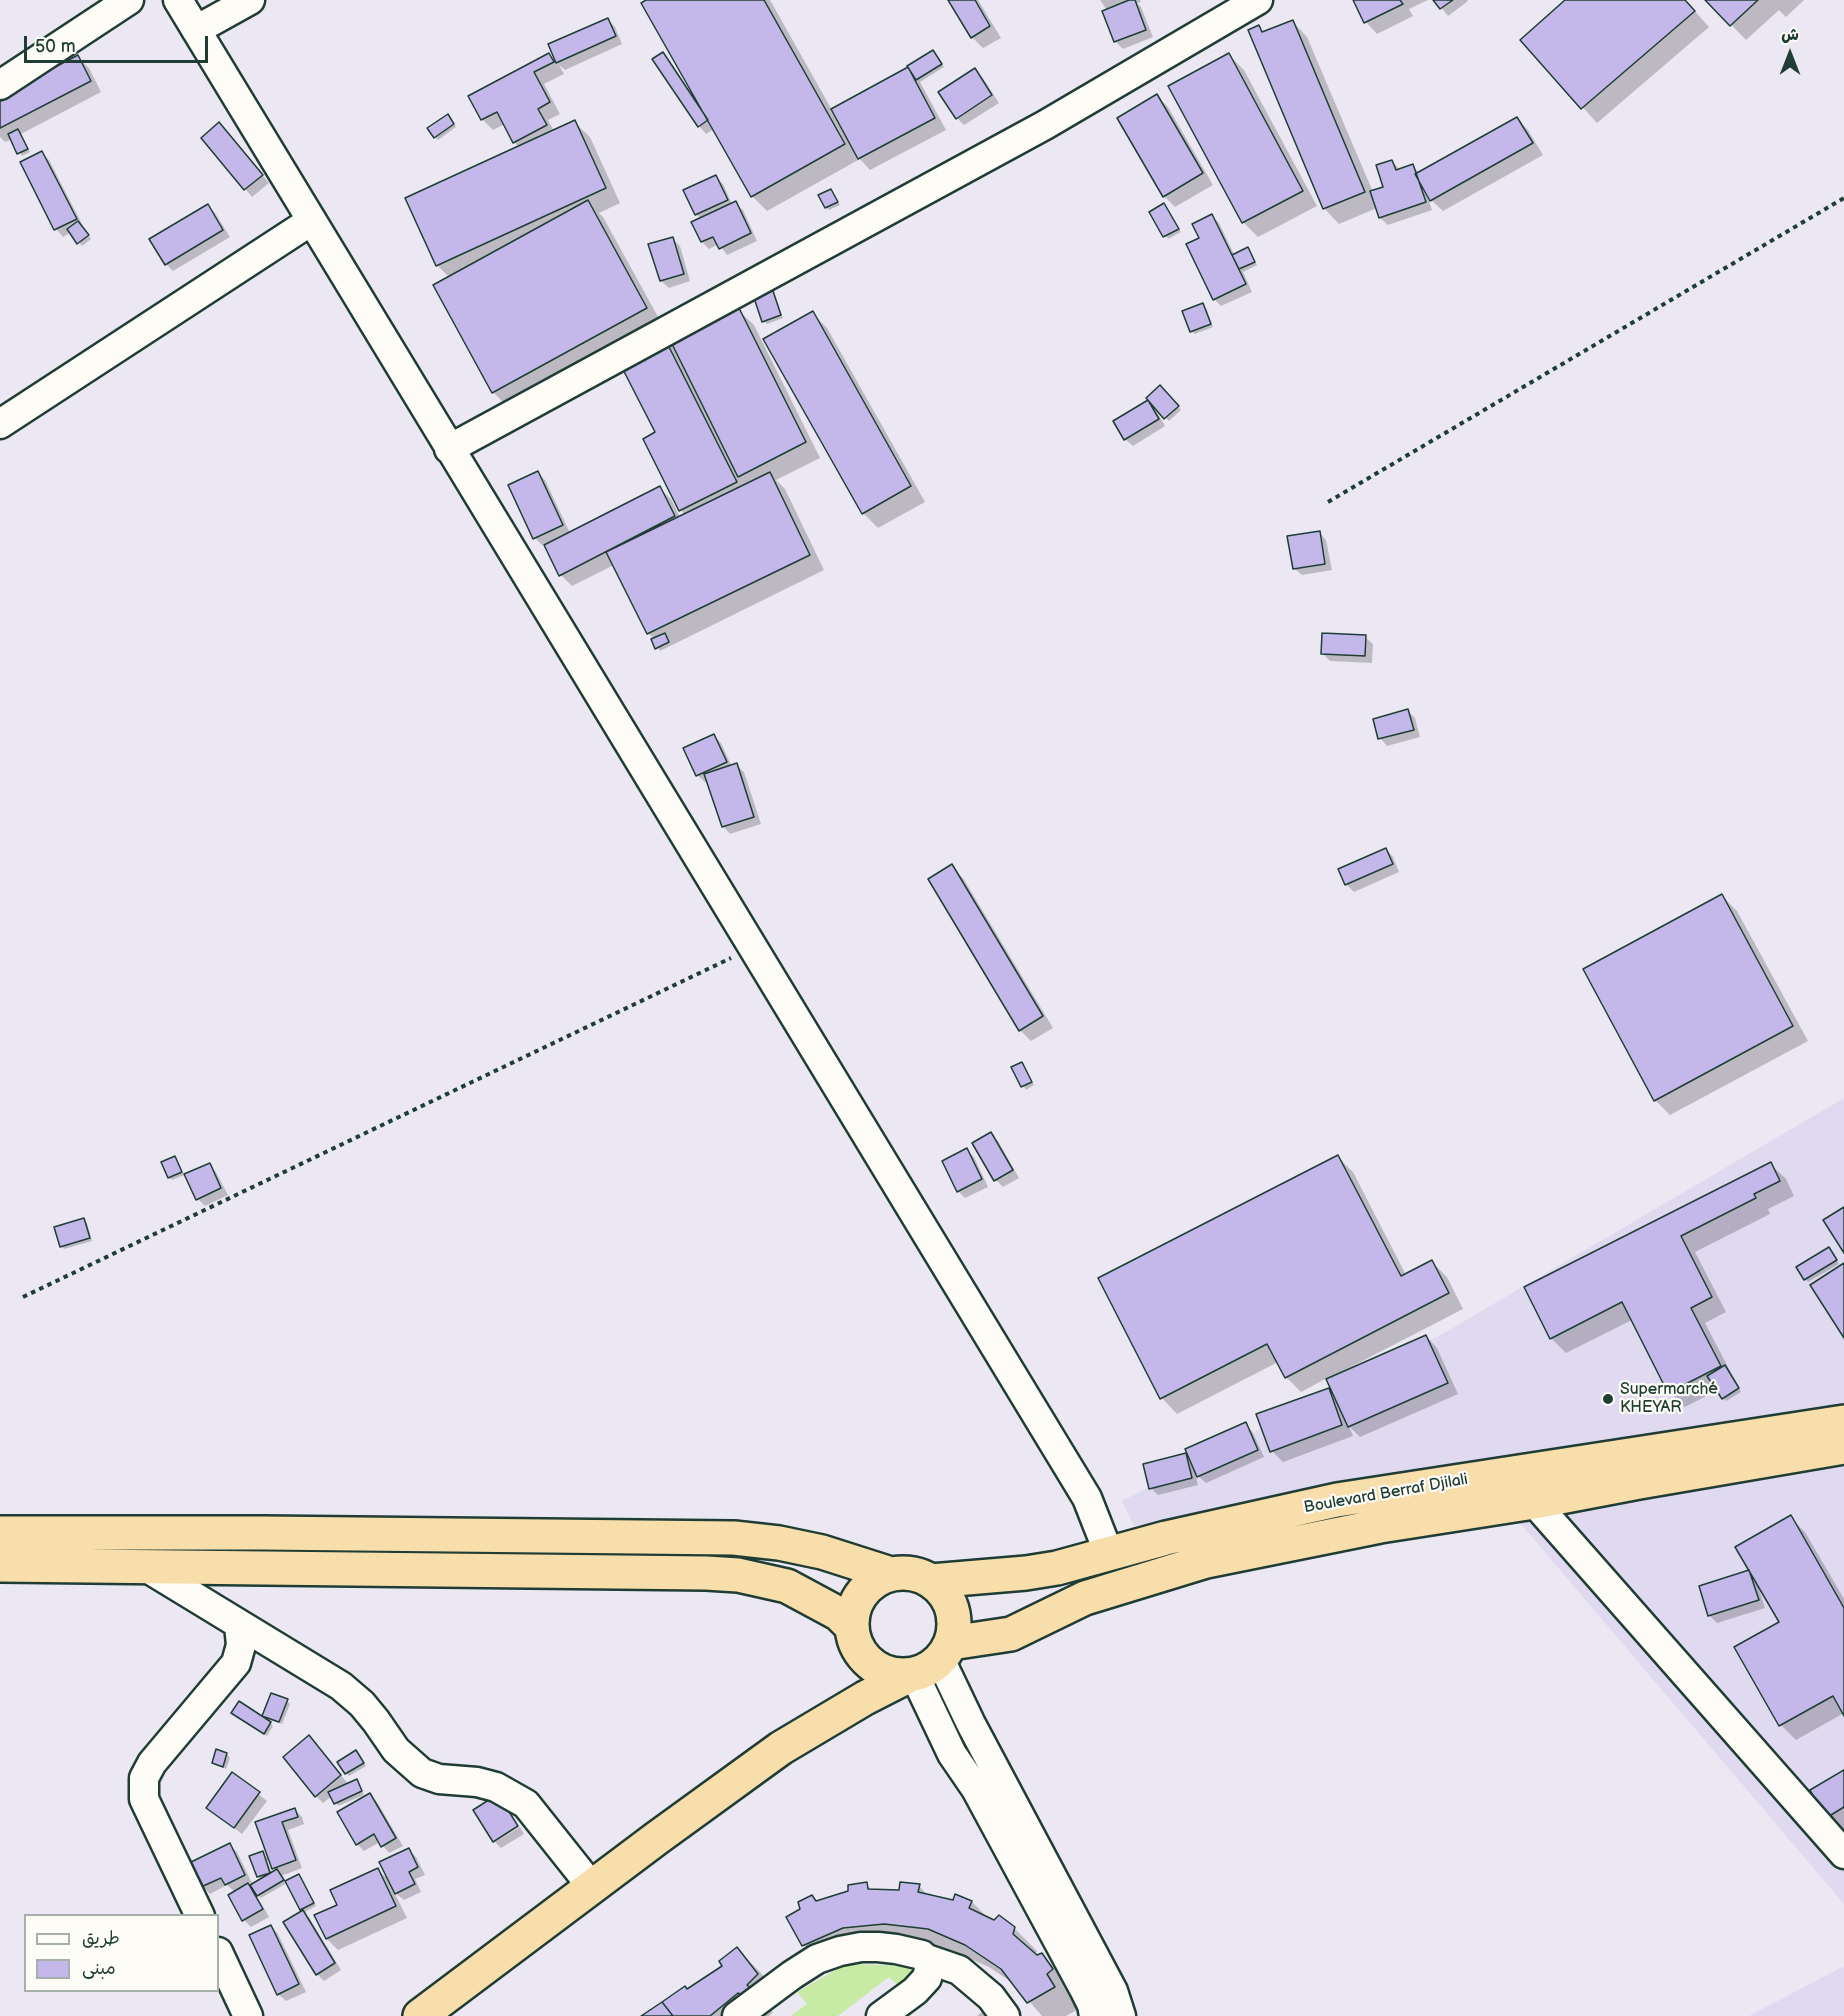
<!DOCTYPE html>
<html>
<head>
<meta charset="utf-8">
<style>
	body { margin:0 }
	#map { position:relative; width:1844px; height:2016px; overflow:hidden; background:#ece8f3; font-family:"Balsamiq Sans","Playpen Sans Arabic",sans-serif }
	canvas { display:block }
	.legend { position:absolute; left:24px; top:1914px; width:195px; height:78px; box-sizing:border-box; background:#fdfcf7; border:2px solid #a4b0a9; margin:0; padding:8px 10px; list-style:none; font-size:18px; color:#1f3d34 }
	.legend li { display:flex; align-items:center; gap:12px; height:30px }
	.legend b { width:30px; border:2px solid #a4b0a9 }
	.north { position:absolute; left:1760px; top:24px; width:60px; height:60px; -webkit-text-stroke:4px #fdfcf7; paint-order:stroke; rotate:0deg; font-size:16px; font-weight:700; line-height:24px; text-align:center; color:#1f3d34 }
	.north::after { content:''; display:block; margin:auto; width:21px; height:27px; background:#1f3d34; clip-path:polygon(50% 0,100% 100%,50% 72%,0 100%) }
	.scale { position:absolute; left:24px; top:36px; width:184px; height:27px; box-sizing:border-box; border:3px solid #1f3d34; border-top:0; padding-left:8px; font-size:18px; line-height:21px; white-space:nowrap; color:#1f3d34; -webkit-text-stroke:4px #fdfcf7; paint-order:stroke }
</style>
</head>
<body>
<div id="map">
<canvas width="1844" height="2016"></canvas>
<ul class="legend">
<li><b style="height:8px;background:#fdfcf7"></b>طريق</li>
<li><b style="height:16px;background:#c4b8ea"></b>مبنى</li>
</ul>
<div class="north">ش</div>
<div class="scale">50 m</div>
</div>
<script>
const ctx = document.querySelector('canvas').getContext('2d');
ctx.lineJoin = 'round';
function fillPath(path, color) { ctx.fillStyle = color; ctx.fill(path, 'evenodd'); }
const poly = rows => new Path2D(rows.map(r => 'M' + r).join(''));
function stroke(path, color, width, dash) { ctx.strokeStyle = color; ctx.lineWidth = width; ctx.lineCap = dash ? 'butt' : 'round'; ctx.setLineDash(dash || []); ctx.stroke(path); }
function drawText(font, color, halo, rows, align = 'center') {
  ctx.font = font + ' "Balsamiq Sans",sans-serif'; ctx.lineWidth = 4.5; ctx.setLineDash([]); ctx.textBaseline = 'middle'; ctx.strokeStyle = halo; ctx.fillStyle = color; for (const [text, x, y, turn = 0] of rows) {
    ctx.save(); ctx.translate(x, y); ctx.rotate((+turn || 0) * Math.PI / 180); ctx.textAlign = isNaN(turn) ? turn : align; if (halo) ctx.strokeText(text, 0, 0); ctx.fillText(text, 0, 0); ctx.restore();
  }
}
fillPath(poly([
	[1844,1098,1844,1904,1468,1462,1134,1526,1122,1501,1444,1333],
	[1844,1966,1844,2016,1749,2016]
]), '#e0daf0');
fillPath(poly([
	[854,1964,905,1966,910,1969,911,1973,908,1979,898,1986,889,1977,838,2016,791,2016,807,2004,797,1992,839,1968]
]), '#c7eba5');
fillPath(poly([
	[649,0,770,0,832,110,908,69,913,74,936,55,944,67,920,82,946,130,870,170,860,159,767,211,752,196,714,129,706,134,699,126,663,54,670,61,691,93,693,91],
	[950,0,978,0,1001,38,983,48,972,37],
	[1100,0,1140,0,1141,2,1137,3,1141,7,1153,37,1123,49,1115,41,1107,10],
	[1354,0,1428,0,1409,9,1413,16,1377,34,1366,22],
	[1435,0,1467,0,1468,1,1448,16],
	[1568,0,1685,0,1709,27,1597,123,1522,40],
	[1707,0,1804,0,1786,17,1779,10,1746,40],
	[607,19,615,27,622,44,565,70,559,65,564,74,544,84,560,114,548,120,554,131,574,122,590,137,620,203,599,213,603,217,662,324,508,407,493,392,450,278,437,265,407,199,519,147,514,142,505,124,493,130,482,119,549,55,558,65,550,45],
	[1292,21,1307,37,1373,192,1385,188,1392,161,1400,170,1412,166,1420,173,1517,119,1528,130,1543,155,1443,211,1427,196,1432,210,1388,225,1380,218,1377,208,1339,224,1324,208,1259,27,1264,33],
	[1229,55,1244,70,1317,206,1258,237,1243,222],
	[77,57,89,68,101,92,21,134,30,152,22,156,12,139,5,142,0,137,0,98],
	[974,70,982,77,999,103,964,125,957,118],
	[1157,96,1168,107,1213,185,1175,207,1164,196],
	[451,119,456,127,438,140,435,137],
	[226,132,269,183,252,197,203,138],
	[42,153,49,160,83,226,82,227,91,239,82,246,71,232,63,237,56,229,22,163],
	[716,177,723,184,732,204,735,203,743,210,757,241,727,255,719,244,709,249,702,242,701,219,696,214],
	[831,191,840,205,829,210,826,207],
	[1164,205,1181,232,1168,239,1151,212],
	[208,206,215,213,230,237,173,271,166,264],
	[1212,216,1219,223,1235,256,1248,249,1257,265,1243,272,1252,292,1221,306,1214,299,1201,238],
	[672,238,680,246,690,281,669,288,661,281],
	[771,290,774,293,783,318,767,324,763,321],
	[1203,305,1206,308,1213,327,1195,334,1191,331],
	[738,310,754,325,820,458,776,480,785,489,824,570,660,651,654,639,648,633,614,565,572,586,561,575,545,544,542,545,535,538,538,473,545,480,570,533,659,488,671,499,680,517,685,515,681,510,645,440,657,433,617,355],
	[812,313,827,328,925,502,878,528,863,513],
	[1160,387,1181,410,1169,421,1148,398],
	[1147,402,1154,407,1165,426,1133,446,1125,439],
	[1319,532,1326,540,1332,570,1302,575,1294,568],
	[1365,637,1373,644,1372,663,1330,661,1323,654],
	[1408,711,1415,718,1420,737,1387,746,1380,738],
	[714,736,721,743,732,767,736,765,744,772,761,824,730,834,723,826,708,781,705,782,697,775],
	[1386,849,1393,857,1399,872,1354,892,1347,885,1340,870],
	[951,866,963,878,1053,1028,1031,1041,1020,1030],
	[1722,896,1737,911,1808,1041,1670,1115,1655,1100],
	[1021,1064,1034,1085,1026,1090,1013,1068],
	[991,1134,998,1141,1019,1178,1003,1187,996,1180,974,1143],
	[967,1150,974,1157,988,1187,965,1198,958,1191],
	[1338,1157,1353,1172,1406,1275,1432,1262,1447,1277,1463,1309,1341,1372,1342,1374,1426,1336,1437,1348,1458,1394,1360,1437,1349,1426,1353,1436,1283,1462,1272,1451,1328,1390,1336,1397,1327,1378,1301,1392,1286,1377,1278,1362,1177,1414,1162,1398,1100,1279],
	[174,1158,184,1175,172,1180,169,1177],
	[1770,1164,1786,1179,1794,1196,1768,1209,1770,1214,1695,1252,1726,1312,1705,1323,1741,1392,1726,1401,1718,1390,1685,1407,1670,1392,1632,1320,1566,1353,1551,1338],
	[209,1165,216,1172,228,1195,205,1206,198,1199],
	[84,1220,87,1223,92,1241,64,1249,61,1246],
	[1829,1249,1839,1264,1808,1282,1805,1279],
	[1245,1424,1252,1431,1264,1457,1206,1483,1195,1473,1198,1485,1158,1495,1151,1488,1185,1455,1191,1460],
	[1790,1517,1805,1532,1844,1599,1844,1713,1796,1740,1781,1725,1736,1648,1781,1622,1758,1586,1765,1608,1717,1623,1710,1616,1700,1587,1751,1571],
	[287,1701,290,1704,282,1724,267,1719,264,1715],
	[236,1716,270,1723,273,1726,267,1736],
	[316,1745,349,1785,357,1781,364,1795,338,1806,332,1796,323,1803,316,1796],
	[356,1752,366,1766,349,1776,346,1773],
	[227,1754,230,1758,226,1769,214,1763],
	[1844,1771,1844,1837,1828,1817],
	[233,1774,267,1801,242,1834,208,1808],
	[370,1795,377,1802,403,1846,389,1853,380,1842,364,1851,357,1844],
	[294,1809,302,1817,304,1824,288,1830,302,1868,281,1876,285,1883,299,1876,316,1906,303,1913,310,1919,341,1970,324,1981,317,1974,285,1923,303,1912,287,1883,261,1898,256,1894,269,1917,251,1927,244,1920,230,1895,235,1892,227,1885,210,1894,203,1887,191,1864,229,1845,237,1852,253,1885,261,1879,258,1876,251,1857,263,1853,269,1860,267,1861,272,1873,276,1871,257,1823],
	[251,1883,257,1893,256,1894,247,1884],
	[520,1827,524,1834,501,1848,495,1842],
	[409,1850,416,1857,425,1875,415,1879,421,1892,404,1900,394,1892,407,1918,338,1950,327,1939,339,1905,378,1870,390,1881],
	[866,1884,873,1891,900,1891,919,1886,929,1896,953,1901,972,1902,990,1920,1014,1928,1037,1951,1035,1956,1041,1954,1064,1977,1075,1993,1069,1997,1077,2010,1066,2016,1042,2016,1014,1984,989,1967,952,1951,908,1946,826,1967,804,1945,817,1902,850,1892],
	[271,1926,278,1934,306,1992,286,2001,278,1994],
	[737,1949,760,1972,780,1997,769,2008,773,2012,769,2016,643,2016,724,1966],
	[987,2008,995,2016,977,2016]
]), '#0003');
const building = poly([
	[646,0,764,0,845,144,751,197,641,3,646,0],
	[948,0,975,0,990,26,971,38,948,0],
	[1129,0,1135,0,1146,30,1114,42,1102,11,1129,0],
	[1353,0,1400,0,1403,4,1364,23,1353,0],
	[1433,0,1453,0,1440,9,1433,0],
	[1565,0,1685,0,1695,11,1581,109,1520,40,1565,0],
	[1705,0,1758,0,1730,26,1705,0],
	[608,18,616,36,556,63,548,44,608,18],
	[1293,20,1365,192,1323,209,1248,30,1259,25,1262,32,1293,20],
	[933,50,942,64,916,80,907,66,933,50],
	[663,52,708,120,698,127,652,59,663,52],
	[549,53,554,62,534,72,550,102,538,109,547,125,513,143,497,112,481,120,468,96,549,53],
	[1229,53,1303,191,1242,223,1168,86,1229,53],
	[78,55,91,81,0,128,0,96,78,55],
	[908,67,935,118,858,159,831,109,908,67],
	[975,68,992,95,956,119,938,92,975,68],
	[1157,94,1203,173,1163,197,1117,118,1157,94],
	[448,114,454,124,434,138,427,128,448,114],
	[1517,117,1533,143,1430,201,1415,174,1517,117],
	[575,120,606,188,436,266,405,198,575,120],
	[219,122,263,175,244,190,201,138,219,122],
	[18,129,28,149,17,154,8,134,18,129],
	[42,151,77,219,54,230,20,162,42,151],
	[1392,160,1396,170,1413,164,1426,202,1379,218,1370,191,1383,187,1376,165,1392,160],
	[716,175,728,200,695,215,683,190,716,175],
	[831,189,838,202,825,208,818,195,831,189],
	[588,200,647,308,492,393,433,285,588,200],
	[736,201,751,233,719,249,713,237,701,242,691,222,736,201],
	[1164,203,1179,229,1163,237,1149,212,1164,203],
	[208,204,223,230,165,265,149,239,208,204],
	[1212,214,1246,284,1213,300,1186,244,1199,238,1192,224,1212,214],
	[78,221,89,235,77,244,67,229,78,221],
	[673,237,684,274,660,281,648,244,673,237],
	[1248,247,1255,262,1239,269,1232,255,1248,247],
	[772,288,781,315,762,322,753,295,772,288],
	[1203,303,1211,324,1190,332,1182,311,1203,303],
	[739,308,806,442,738,477,671,342,739,308],
	[813,311,911,486,862,514,763,339,813,311],
	[661,331,737,482,679,511,643,439,655,432,615,354,661,331],
	[1160,385,1179,406,1164,419,1146,398,1160,385],
	[1148,400,1159,419,1124,440,1113,421,1148,400],
	[538,471,563,525,533,539,508,485,538,471],
	[770,472,810,555,647,634,606,552,770,472],
	[660,486,675,516,559,576,544,545,660,486],
	[1320,531,1325,564,1293,569,1287,536,1320,531],
	[665,633,669,642,655,649,651,639,665,633],
	[1322,633,1366,635,1365,656,1321,654,1322,633],
	[1408,709,1414,730,1378,739,1373,719,1408,709],
	[714,734,727,762,696,776,683,748,714,734],
	[737,763,754,817,722,827,704,774,737,763],
	[1386,848,1393,864,1345,885,1338,869,1386,848],
	[952,864,1043,1016,1019,1031,928,879,952,864],
	[1722,894,1793,1026,1654,1101,1583,969,1722,894],
	[1022,1062,1032,1082,1021,1087,1011,1067,1022,1062],
	[991,1132,1013,1170,994,1181,972,1143,991,1132],
	[967,1148,982,1179,957,1192,942,1161,967,1148],
	[1338,1155,1401,1276,1432,1260,1449,1293,1285,1378,1267,1344,1160,1399,1098,1278,1338,1155],
	[175,1156,182,1172,168,1178,161,1162,175,1156],
	[1771,1162,1780,1181,1754,1194,1756,1198,1681,1236,1712,1297,1691,1308,1721,1366,1668,1393,1622,1302,1550,1339,1524,1287,1771,1162],
	[210,1163,221,1188,196,1200,184,1174,210,1163],
	[1844,1207,1844,1253,1823,1220,1844,1207],
	[84,1218,90,1238,60,1247,54,1227,84,1218],
	[1829,1247,1837,1260,1804,1280,1796,1267,1829,1247],
	[1844,1263,1844,1338,1810,1285,1844,1263],
	[1426,1335,1448,1383,1348,1427,1326,1379,1426,1335],
	[1725,1365,1739,1388,1722,1399,1707,1376,1725,1365],
	[1329,1388,1342,1425,1270,1452,1256,1414,1329,1388],
	[1246,1422,1258,1450,1197,1477,1185,1449,1246,1422],
	[1186,1453,1192,1478,1149,1489,1143,1464,1186,1453],
	[1791,1515,1844,1608,1844,1716,1833,1696,1779,1726,1734,1647,1779,1622,1735,1547,1791,1515],
	[1749,1570,1759,1600,1708,1616,1699,1586,1749,1570],
	[271,1693,288,1699,279,1722,262,1716,271,1693],
	[239,1701,271,1722,264,1734,231,1713,239,1701],
	[309,1735,341,1775,315,1797,283,1757,309,1735],
	[216,1749,227,1753,223,1767,212,1763,216,1749],
	[356,1750,364,1763,345,1774,337,1762,356,1750],
	[1844,1770,1844,1807,1826,1818,1810,1790,1844,1770],
	[232,1772,260,1792,234,1828,206,1808,232,1772],
	[357,1779,362,1791,334,1804,328,1792,357,1779],
	[370,1793,396,1838,381,1847,374,1834,356,1845,337,1812,370,1793],
	[498,1794,518,1826,493,1842,473,1810,498,1794],
	[295,1808,298,1817,282,1822,296,1860,272,1869,255,1822,295,1808],
	[230,1843,245,1875,225,1885,221,1878,201,1887,189,1863,230,1843],
	[409,1848,418,1867,409,1872,415,1884,395,1894,379,1862,409,1848],
	[263,1851,270,1873,257,1877,249,1856,263,1851],
	[378,1868,396,1906,326,1939,314,1915,337,1905,330,1890,378,1868],
	[277,1869,284,1880,257,1896,250,1885,277,1869],
	[299,1874,314,1903,300,1910,285,1881,299,1874],
	[867,1882,868,1889,899,1890,900,1882,920,1884,918,1892,953,1900,955,1894,972,1901,969,1908,994,1920,999,1915,1015,1927,1013,1934,1037,1955,1042,1953,1053,1969,1047,1974,1055,1987,1027,2003,1001,1969,965,1945,928,1929,884,1924,843,1928,802,1946,786,1917,800,1909,798,1902,812,1895,816,1901,848,1891,848,1885,867,1882],
	[248,1883,263,1909,242,1921,228,1895,248,1883],
	[303,1910,335,1963,316,1975,283,1922,303,1910],
	[271,1925,299,1984,277,1995,249,1935,271,1925],
	[737,1947,758,1974,747,1985,752,1989,743,1996,738,1993,710,2016,673,2016,662,2002,685,1986,687,1989,722,1966,719,1961,737,1947],
	[662,2002,673,2016,641,2016,662,2002]
]);
fillPath(building, '#c4b8ea');
stroke(building, '#1f3d34', 1.5);
const minor = poly([
	[178,0,1087,1498,1109,1554],
	[196,30,250,0],
	[0,85,129,0],
	[0,424,311,221],
	[449,449,1045,125,1258,0],
	[1534,1502,1844,1854],
	[144,1566,341,1686,362,1704,376,1721,396,1750,422,1773,439,1779,477,1782,496,1787,526,1804,592,1887],
	[940,1659,971,1724,1113,1991,1121,2016],
	[914,1674,952,1754,976,1789,1084,1989,1092,2005,1094,2016],
	[200,1916,144,1799,144,1778,152,1763,236,1663,241,1645,239,1625],
	[218,1952,248,2016],
	[927,1959,959,1970,991,1997,1005,2016],
	[737,2016,792,1975,817,1959,840,1951,861,1947,878,1947,896,1949,922,1955,930,1964,927,1978,915,1991,881,2016]
]);
const highway = poly([
	[0,1533,264,1533,734,1538,779,1543,822,1552,891,1574],
	[0,1565,706,1573,738,1575,787,1586,839,1614,851,1626],
	'852 1624a51 51 0 1 1 102 0a51 51 0 1 1-102 0Z',
	[931,1581,1026,1573,1057,1568,1166,1538,1337,1500,1844,1422],
	[951,1643,1011,1634,1085,1598,1206,1561,1380,1526,1534,1502,1639,1482,1844,1447],
	[420,2016,657,1838,781,1748,865,1698,908,1676]
]);
stroke(minor, '#1f3d34', 33);
stroke(highway, '#1f3d34', 38);
stroke(poly([
	[1328,502,1844,198],
	[23,1297,731,958]
]), '#1f3d34', 4, [4.5, 4.5]);
stroke(minor, '#fdfcf7', 28);
stroke(highway, '#f8deab', 33);
for (const [x, y, r, color] of [
	[1608,1399,6,"#1f3d34"]
]) { const dot = new Path2D(); dot.arc(x, y, r, 0, 2 * Math.PI); ctx.fillStyle = color; ctx.fill(dot); stroke(dot, '#fdfcf7', 2); }
drawText('16px', '#1f3d34', '#fdfcf7', [
	["Supermarché",1620,1390],
	["KHEYAR",1620,1408]
], 'left');
drawText('16px', '#1f3d34', '#fdfcf7', [
	["Boulevard Berraf Djilali",1386,1494,-10]
]);
</script>
</body>
</html>
